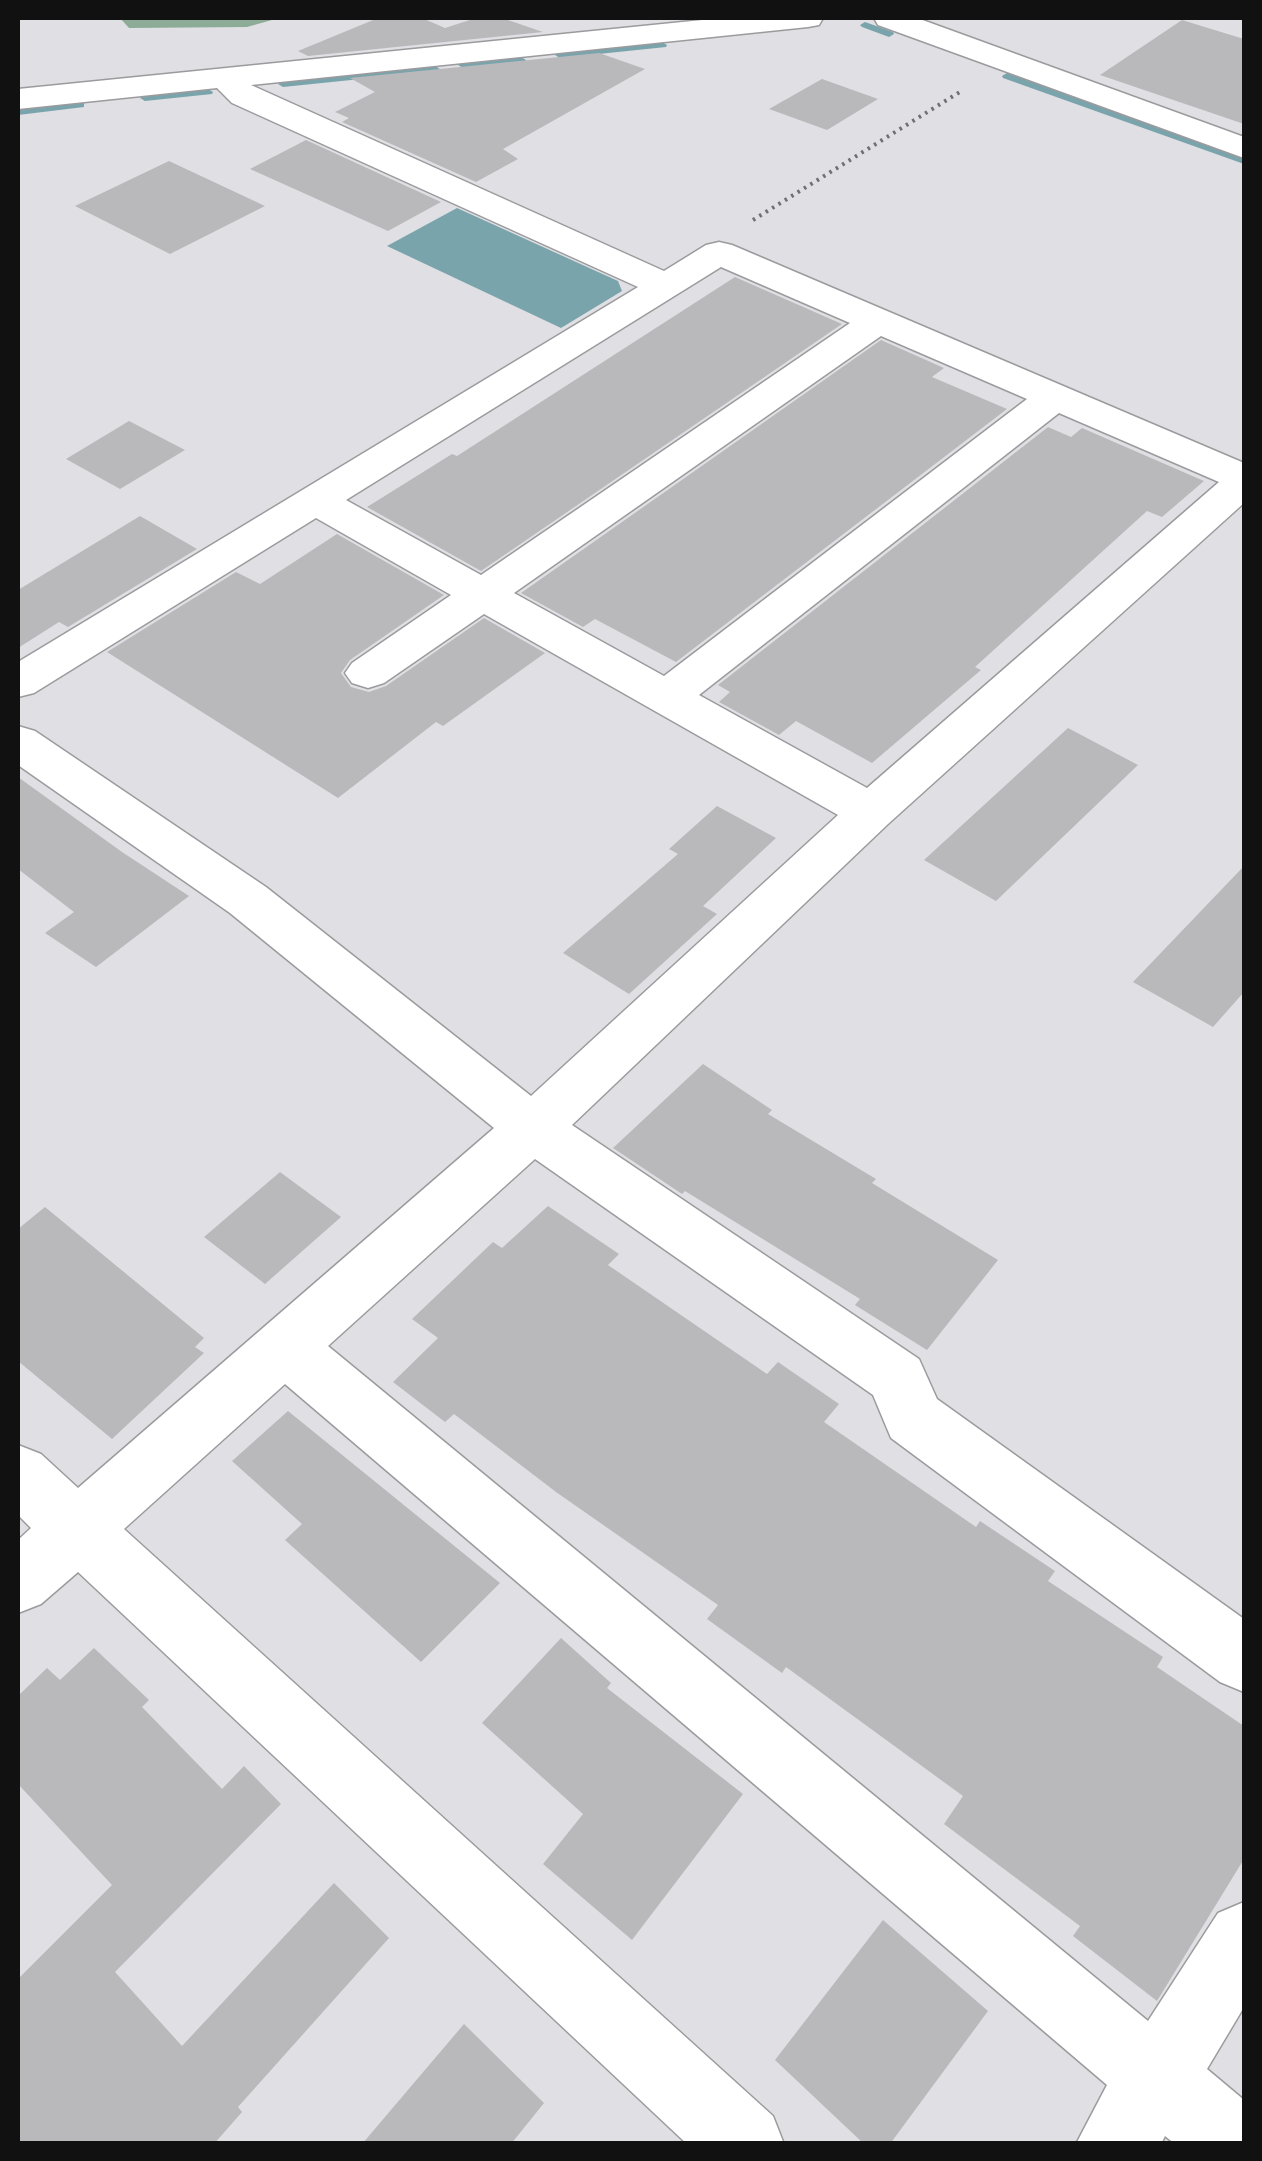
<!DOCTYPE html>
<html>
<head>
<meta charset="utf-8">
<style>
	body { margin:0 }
	#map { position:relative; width:1262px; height:2161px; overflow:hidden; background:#e0dfe3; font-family:"IBM Plex Serif",serif }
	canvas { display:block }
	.frame { position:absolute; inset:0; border:20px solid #111112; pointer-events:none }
</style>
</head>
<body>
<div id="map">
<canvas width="1262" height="2161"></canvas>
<div class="frame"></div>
</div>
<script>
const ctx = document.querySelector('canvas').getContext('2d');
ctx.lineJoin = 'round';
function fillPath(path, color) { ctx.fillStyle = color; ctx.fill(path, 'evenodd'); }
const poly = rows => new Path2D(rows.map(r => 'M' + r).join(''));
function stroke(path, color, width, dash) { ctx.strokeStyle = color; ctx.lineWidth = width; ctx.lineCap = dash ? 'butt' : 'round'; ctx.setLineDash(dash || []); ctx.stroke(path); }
fillPath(poly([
	[120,18,279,18,247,27,129,28]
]), '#8cac97');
fillPath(poly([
	[457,208,618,281,622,291,561,328,387,246]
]), '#7aa4ac');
fillPath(poly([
	[865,22,893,32,894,34,889,37,862,27,860,25,865,22],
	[662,42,667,45,666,47,560,58,555,55,560,52,662,42],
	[521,57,526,60,525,62,463,68,458,65,463,62,521,57],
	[435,66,440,69,439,71,283,87,278,84,283,81,435,66],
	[1007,73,1244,158,1244,164,1003,78,1002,76,1007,73],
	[208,89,213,92,212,94,145,101,140,98,145,95,208,89],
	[80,102,84,103,84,107,18,115,18,109,80,102]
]), '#7aa4ac');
fillPath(poly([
	[378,18,422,18,445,28,476,18,502,18,543,32,308,56,298,51],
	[1182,20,1244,39,1244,124,1100,75],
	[599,53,645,69,503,149,518,159,476,182,342,122,349,118,335,112,375,92,350,78],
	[822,79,878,99,827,130,769,109],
	[306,140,441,202,388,231,250,169],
	[169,161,265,206,170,254,75,206],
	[735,277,842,324,481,571,367,507,452,454,457,456],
	[881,340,944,368,932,377,1007,409,676,662,595,619,583,627,521,593],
	[129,421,185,450,120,489,66,459],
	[1048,427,1071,437,1082,428,1204,481,1162,517,1147,511,975,667,981,670,872,763,796,721,779,735,719,702,730,692,718,685],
	[140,516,197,549,68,627,59,622,18,648,18,590],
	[337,534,444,595,350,660,341,673,351,687,369,692,386,686,484,618,545,653,443,726,436,722,338,798,107,652,236,572,260,584],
	[1068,728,1138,765,996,901,924,860],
	[18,777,122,852,189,896,96,967,45,933,74,912,18,869],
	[717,806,776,838,703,906,717,914,629,994,563,953,678,854,669,849],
	[1244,866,1244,992,1213,1027,1133,982],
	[703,1064,772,1110,768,1114,876,1179,872,1183,998,1260,927,1350,855,1305,860,1299,685,1191,682,1194,613,1148],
	[280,1172,341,1217,265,1284,204,1237],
	[548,1206,619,1254,608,1265,767,1374,778,1362,839,1404,824,1422,976,1527,980,1521,1055,1571,1048,1581,1163,1657,1157,1667,1244,1726,1244,1859,1157,2001,1073,1936,1080,1926,944,1824,963,1796,786,1667,782,1673,707,1619,718,1605,556,1492,454,1414,445,1422,393,1382,438,1338,412,1319,493,1242,502,1248],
	[45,1207,204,1338,195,1347,204,1353,112,1439,18,1361,18,1229],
	[288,1411,500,1583,421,1662,285,1540,302,1524,232,1461],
	[561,1638,611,1683,607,1688,743,1794,632,1940,543,1864,583,1814,482,1723],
	[94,1648,149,1700,142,1707,222,1789,244,1766,281,1804,115,1972,182,2046,334,1883,389,1938,238,2107,242,2112,214,2144,18,2144,18,1979,112,1885,18,1784,18,1696,47,1668,60,1680],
	[883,1920,988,2011,890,2144,864,2144,775,2060],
	[464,2024,544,2103,511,2144,362,2144]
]), '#b9b9bc');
const minor = poly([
	[722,18,823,18,819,25,808,27,251,85,664,271,706,245,719,242,732,245,1244,463,1244,503,888,824,572,1125,919,1359,937,1399,1244,1619,1244,1692,1220,1682,891,1438,873,1395,535,1159,328,1346,1148,2021,1218,1913,1244,1902,1244,2007,1207,2069,1244,2100,1244,2144,1175,2144,1165,2136,1161,2144,1076,2144,1107,2085,285,1384,124,1529,773,2116,784,2144,687,2144,78,1572,41,1604,18,1613,18,1540,31,1528,18,1515,18,1445,41,1454,78,1488,494,1128,230,913,18,765,18,726,35,731,266,887,531,1096,838,815,484,614,384,683,368,688,352,683,345,673,352,663,451,595,316,518,34,693,18,697,18,662,638,287,232,103,217,88,18,109,18,89,722,18],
	[721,267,850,323,481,575,346,500,721,267],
	[881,336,1027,399,664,676,514,593,881,336],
	[1059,413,1219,482,867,788,699,695,1059,413],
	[874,18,917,18,1244,137,1244,158,878,25,874,18]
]);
stroke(minor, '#9b9b9e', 3);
stroke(poly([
	[753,220,963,90]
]), '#706f72', 4, [2.5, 5]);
fillPath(minor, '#fff');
</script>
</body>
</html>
